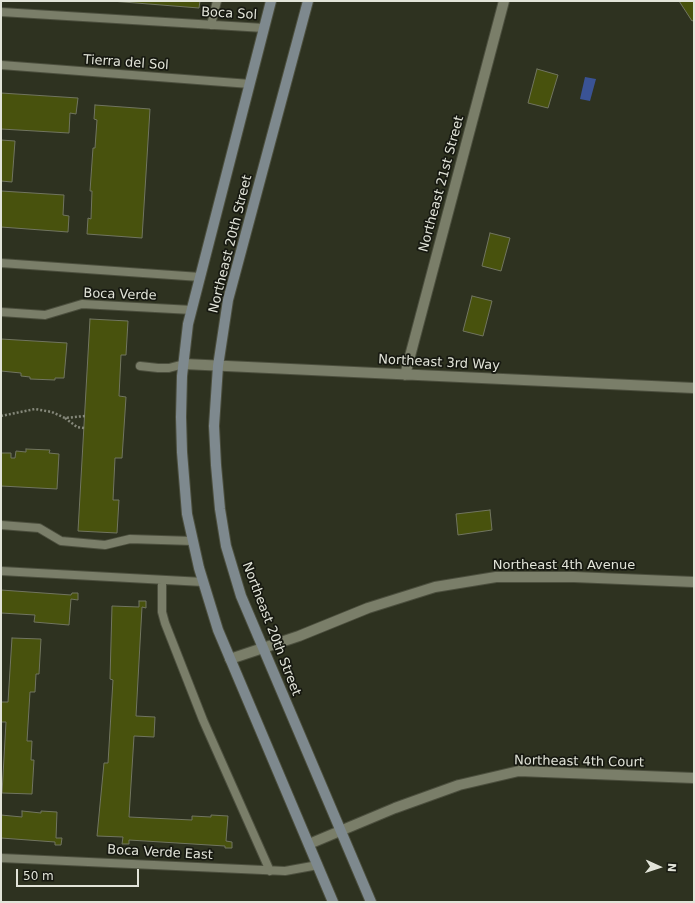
<!DOCTYPE html>
<html>
<head>
<meta charset="utf-8">
<style>
	body { margin:0 }
	#map { position:relative; width:695px; height:903px; overflow:hidden; background:#2e3220; font-family:"DejaVu Sans",sans-serif }
	canvas { display:block }
	.frame { position:absolute; inset:0; border:2px solid #e2e4d9; pointer-events:none }
	.north { position:absolute; left:639px; top:847px; width:40px; height:40px; -webkit-text-stroke:3px #171911; paint-order:stroke; rotate:93deg; font-size:11px; font-weight:700; line-height:16px; text-align:center; color:#e2e4d9 }
	.north::after { content:''; display:block; margin:auto; width:14px; height:18px; background:#e2e4d9; clip-path:polygon(50% 0,100% 100%,50% 72%,0 100%) }
	.scale { position:absolute; left:16px; top:869px; width:123px; height:18px; box-sizing:border-box; border:2px solid #e2e4d9; border-top:0; padding-left:5px; font-size:12px; line-height:14px; white-space:nowrap; color:#e2e4d9; -webkit-text-stroke:3px #171911; paint-order:stroke }
</style>
</head>
<body>
<div id="map">
<canvas width="695" height="903"></canvas>
<div class="frame"></div>
<div class="north">N</div>
<div class="scale">50 m</div>
</div>
<script>
const ctx = document.querySelector('canvas').getContext('2d');
ctx.lineJoin = 'round';
function fillPath(path, color) { ctx.fillStyle = color; ctx.fill(path, 'evenodd'); }
const poly = rows => new Path2D(rows.map(r => 'M' + r).join(''));
function stroke(path, color, width, dash) { ctx.strokeStyle = color; ctx.lineWidth = width; ctx.lineCap = dash ? 'butt' : 'round'; ctx.setLineDash(dash || []); ctx.stroke(path); }
function drawText(font, color, halo, rows, align = 'center') {
  ctx.font = font + ' "DejaVu Sans",sans-serif'; ctx.lineWidth = 3.5; ctx.setLineDash([]); ctx.textBaseline = 'middle'; ctx.strokeStyle = halo; ctx.fillStyle = color; for (const [text, x, y, turn = 0] of rows) {
    ctx.save(); ctx.translate(x, y); ctx.rotate((+turn || 0) * Math.PI / 180); ctx.textAlign = isNaN(turn) ? turn : align; if (halo) ctx.strokeText(text, 0, 0); ctx.fillText(text, 0, 0); ctx.restore();
  }
}
fillPath(poly([
	[585,77,596,79,590,101,580,99]
]), '#3a5395');
const building = poly([
	[111,1,200,1,199,8,111,1],
	[679,1,694,1,694,20,692,21,679,1],
	[537,69,558,75,548,108,528,103,537,69],
	[1,93,78,98,76,114,70,113,69,133,1,129,1,93],
	[95,105,150,109,142,238,87,234,88,218,91,219,92,191,90,191,93,148,95,148,97,120,94,119,95,105],
	[1,140,15,141,12,182,1,181,1,140],
	[1,191,64,195,63,215,69,216,68,232,1,227,1,191],
	[490,233,510,238,501,271,482,266,490,233],
	[472,296,492,301,483,336,463,331,472,296],
	[90,319,128,321,126,355,121,355,119,396,126,397,122,458,115,458,113,500,119,500,117,533,78,531,90,319],
	[1,339,67,343,64,378,55,378,55,380,30,379,30,377,21,376,21,373,1,371,1,339],
	[26,449,50,450,49,453,59,454,57,489,1,486,1,453,11,453,11,458,15,458,16,451,26,452,26,449],
	[490,510,492,530,458,535,456,514,490,510],
	[1,590,71,595,72,593,78,593,78,600,71,599,69,625,34,622,35,615,1,613,1,590],
	[139,601,146,601,146,608,142,607,136,716,155,717,154,737,134,736,129,817,192,820,192,816,211,817,211,815,228,816,226,841,232,842,232,848,225,848,225,846,129,840,129,844,122,844,123,837,97,836,104,763,108,763,113,680,110,679,112,606,139,607,139,601],
	[12,638,41,639,39,674,36,674,35,692,30,692,27,741,32,741,31,760,34,760,32,794,2,793,6,722,1,722,1,702,8,702,12,638],
	[22,811,41,813,41,811,57,812,56,838,62,838,61,845,55,845,55,842,1,838,1,815,22,817,22,811]
]);
fillPath(building, '#48520d');
stroke(building, '#717560', 1);
const lane = poly([
	[1,12,264,28],
	[211,25,217,1],
	[1,65,250,84],
	[1,263,200,277],
	[1,312,45,315,82,304,192,310],
	[140,366,158,368,169,368,184,364],
	[1,525,39,528,61,541,105,545,130,539,193,541],
	[1,571,203,582],
	[162,580,162,612,165,623,203,720,270,871],
	[1,858,285,871,318,865]
]);
const street = poly([
	[184,364,694,388],
	[405,375,504,1],
	[230,659,299,636,368,608,435,587,496,577,574,577,694,582],
	[309,844,395,808,459,785,519,771,694,778]
]);
const secondary = poly([
	[271,1,188,324,182,376,181,417,182,452,187,514,199,568,218,630,333,902],
	[308,1,228,300,218,366,214,426,216,465,220,509,226,546,241,596,371,902]
]);
stroke(lane, '#4c4f3e', 10);
stroke(street, '#4c4f3e', 12);
stroke(secondary, '#4c4f3e', 12);
stroke(poly([
	[1,416,35,409,52,412,65,418],
	[84,428,77,427,65,418,85,416]
]), '#85887a', 2.5, [2, 2]);
stroke(lane, '#7a7e69', 8);
stroke(street, '#7a7e69', 10);
stroke(secondary, '#7e898e', 10);
drawText('13px', '#e2e4d9', '#171911', [
	["Boca Sol",229,14,3],
	["Tierra del Sol",126,63,4],
	["Northeast 21st Street",442,184,-75],
	["Northeast 20th Street",231,244,-76],
	["Boca Verde",120,295,2],
	["Northeast 3rd Way",439,363,3],
	["Northeast 4th Avenue",564,566],
	["Northeast 20th Street",271,629,69],
	["Northeast 4th Court",579,762,1],
	["Boca Verde East",160,853,3]
]);
</script>
</body>
</html>
